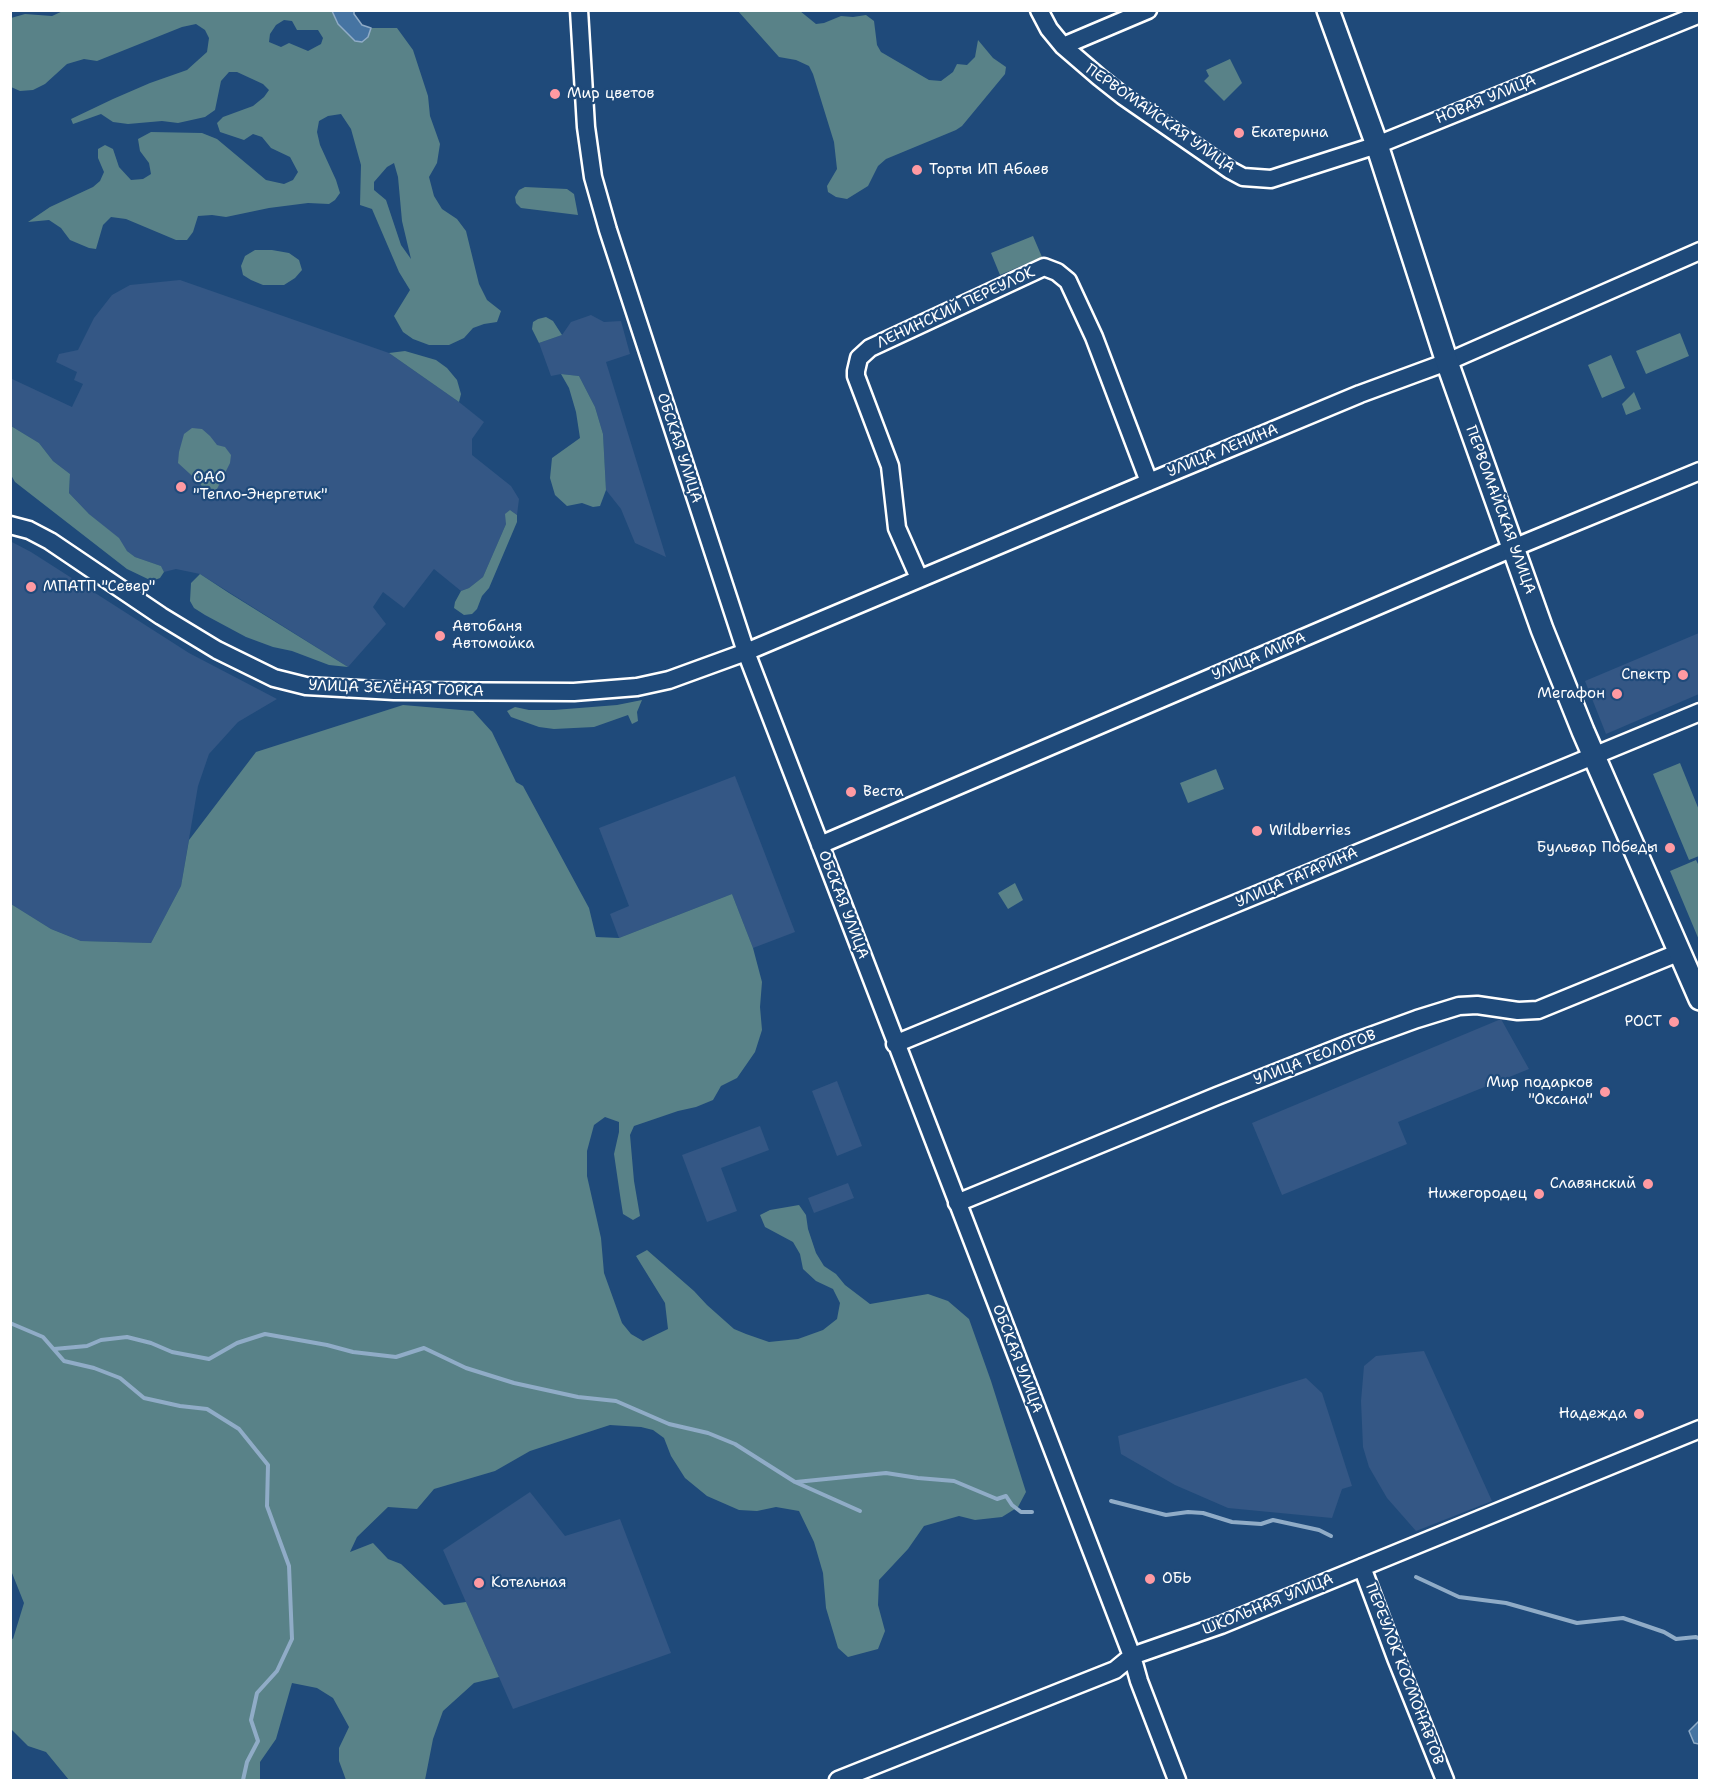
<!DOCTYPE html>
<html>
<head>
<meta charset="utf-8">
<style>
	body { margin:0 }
	#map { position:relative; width:1710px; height:1791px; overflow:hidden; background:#1f4a7a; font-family:"Shantell Sans",sans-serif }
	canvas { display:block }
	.frame { position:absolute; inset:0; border:12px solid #fff; pointer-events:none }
</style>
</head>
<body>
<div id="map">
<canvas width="1710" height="1791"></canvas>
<div class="frame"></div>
</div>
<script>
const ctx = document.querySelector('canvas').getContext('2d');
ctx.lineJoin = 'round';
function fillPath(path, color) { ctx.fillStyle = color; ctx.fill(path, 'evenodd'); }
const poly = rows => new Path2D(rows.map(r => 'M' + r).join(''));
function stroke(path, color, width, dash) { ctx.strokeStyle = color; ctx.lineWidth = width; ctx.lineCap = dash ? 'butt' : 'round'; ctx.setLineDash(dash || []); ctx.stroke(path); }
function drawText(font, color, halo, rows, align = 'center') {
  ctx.font = font + ' "Shantell Sans",sans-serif'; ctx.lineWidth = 4.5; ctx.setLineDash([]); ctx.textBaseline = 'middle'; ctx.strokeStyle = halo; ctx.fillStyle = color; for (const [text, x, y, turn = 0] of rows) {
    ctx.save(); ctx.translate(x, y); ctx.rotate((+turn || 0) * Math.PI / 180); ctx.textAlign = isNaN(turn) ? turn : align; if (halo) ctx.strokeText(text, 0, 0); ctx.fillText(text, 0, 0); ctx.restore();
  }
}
fillPath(poly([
	[180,280,389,353,459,402,484,422,472,439,472,455,511,486,519,499,517,515,510,510,506,524,483,577,469,588,461,591,434,569,404,608,383,592,373,607,386,624,348,667,200,574,176,569,164,572,161,566,135,557,127,551,118,538,89,514,69,493,70,474,53,461,39,443,11,426,10,378,72,407,83,384,74,380,77,372,56,362,59,354,78,350,94,318,112,295,130,285],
	[591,315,604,322,621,321,630,354,606,362,666,557,635,543,621,509,606,490,603,434,595,407,579,376,561,374,551,376,539,343,562,335,571,322],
	[10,541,31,552,189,653,277,699,238,722,209,754,198,786,181,886,151,943,81,941,51,929,11,904],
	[1699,633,1699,694,1606,734,1585,681],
	[735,776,795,932,753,948,732,894,619,938,610,914,629,906,599,828],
	[1501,1019,1529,1069,1398,1122,1407,1144,1282,1195,1252,1123],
	[837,1081,862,1146,837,1156,812,1091],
	[760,1126,769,1150,721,1168,737,1211,707,1222,682,1155],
	[848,1183,854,1198,814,1213,808,1198],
	[1424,1351,1492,1501,1416,1531,1387,1498,1369,1467,1363,1447,1361,1401,1364,1366,1376,1356],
	[1306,1378,1322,1393,1352,1486,1342,1489,1332,1518,1228,1508,1175,1485,1121,1454,1118,1436],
	[530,1492,565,1536,620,1519,671,1653,513,1709,443,1550]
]), '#345785');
fillPath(poly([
	[65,10,251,10,254,12,256,10,332,11,338,24,368,37,371,28,397,28,413,50,428,96,430,116,440,144,437,163,429,177,434,196,442,209,457,219,466,231,479,284,487,300,501,311,497,322,484,324,473,328,464,338,449,345,429,345,413,339,403,332,394,316,410,290,399,272,372,209,360,205,361,165,351,129,341,114,328,116,319,121,317,132,320,145,336,180,340,193,335,200,329,204,308,203,269,208,226,217,212,215,198,216,193,232,187,240,176,240,126,219,111,217,103,225,96,249,89,248,70,240,61,228,49,220,28,222,50,207,93,187,100,181,104,172,98,158,98,149,105,145,113,149,119,167,131,180,143,179,151,174,149,163,140,151,138,139,151,132,202,133,217,139,266,180,284,184,293,180,298,172,290,157,271,148,262,137,253,134,244,140,220,132,217,123,223,117,253,106,264,97,269,90,263,84,237,72,229,72,221,81,215,110,205,117,178,123,162,121,128,124,113,122,101,114,73,124,71,119,113,99,150,83,187,70,207,52,209,38,205,30,196,24,182,27,97,61,84,59,67,64,45,84,33,90,20,91,11,87,11,18,25,14,52,16],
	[284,20,292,21,297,30,318,30,323,38,321,44,308,51,289,43,281,47,269,42,270,34,276,25],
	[394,163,398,177,402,221,411,259,401,245,386,200,374,190,374,182,387,167],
	[738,11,800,11,816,24,824,23,841,16,853,17,866,15,874,21,877,45,881,52,929,80,941,81,953,72,957,64,967,65,975,57,978,40,993,58,1006,67,1005,74,962,126,956,130,886,159,878,166,868,186,847,199,836,197,828,192,827,186,837,169,834,142,813,74,809,66,796,60,779,57],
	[1230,59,1242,83,1224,101,1204,81,1209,76,1206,70],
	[525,187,567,189,574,194,578,215,521,208,516,203,515,197,519,190],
	[1033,236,1042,257,1000,275,991,253],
	[255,250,272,250,289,253,299,260,302,270,295,278,284,285,263,285,251,280,243,275,241,266,245,256],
	[546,317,553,321,562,335,539,343,532,329,533,322,538,319],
	[1680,333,1689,356,1646,374,1636,351],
	[405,351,436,360,447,368,457,380,461,394,459,402,389,353],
	[1611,355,1625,388,1602,398,1588,365],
	[561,374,579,376,595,407,603,434,606,490,600,506,593,507,582,503,567,506,555,495,550,478,552,458,580,438,576,412,569,388],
	[1634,392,1641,409,1626,415,1622,404],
	[11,426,39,443,53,461,70,474,69,493,89,514,119,538,127,551,135,557,161,566,164,572,160,578,152,581,127,569,15,482,11,475],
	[192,428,202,429,210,436,217,445,225,447,231,455,230,463,215,493,206,494,200,483,178,463,179,452,184,434],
	[510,510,517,515,517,522,489,588,482,596,477,609,472,614,464,615,454,608,455,602,461,591,469,588,483,577,506,524,505,514],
	[200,574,229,593,348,667,329,665,292,651,273,647,246,637,205,615,194,608,190,601,191,583],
	[642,700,637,712,638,721,632,724,628,715,594,727,554,729,539,727,511,717,507,711,515,707,529,710,554,710,617,705],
	[403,705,473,711,492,732,516,782,523,786,589,908,596,937,619,938,732,894,753,948,762,982,760,1007,762,1030,755,1052,737,1078,721,1086,713,1100,696,1107,678,1111,634,1126,630,1135,634,1181,640,1216,633,1220,623,1214,620,1195,614,1154,619,1132,619,1122,605,1117,594,1125,587,1151,587,1176,601,1238,604,1273,622,1323,631,1334,643,1341,668,1329,665,1303,636,1256,647,1250,694,1291,707,1305,734,1329,746,1334,769,1342,798,1339,823,1330,837,1319,840,1303,833,1289,816,1281,803,1269,800,1254,793,1242,765,1227,760,1215,770,1210,799,1205,806,1215,808,1229,816,1253,824,1266,836,1274,845,1285,870,1304,928,1294,948,1301,969,1319,991,1381,1026,1492,1018,1507,1002,1517,975,1520,959,1516,924,1526,908,1549,879,1580,878,1605,885,1631,878,1649,848,1657,838,1648,826,1608,823,1573,814,1542,799,1511,776,1507,757,1511,739,1510,707,1496,685,1478,671,1456,664,1438,653,1430,641,1427,610,1425,530,1451,495,1471,434,1489,417,1509,388,1507,357,1537,350,1552,373,1543,388,1559,401,1564,444,1605,466,1602,499,1677,474,1683,443,1711,433,1739,425,1780,346,1780,339,1761,339,1748,349,1727,333,1698,317,1688,292,1683,276,1739,260,1762,260,1780,69,1780,46,1752,28,1746,11,1729,11,1638,13,1639,24,1603,10,1568,11,904,51,929,81,941,151,943,181,886,189,840,256,752],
	[1680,763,1699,810,1699,856,1689,860,1653,774],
	[1216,769,1224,789,1188,803,1180,783],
	[1696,860,1700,868,1699,940,1670,871],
	[1015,883,1023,900,1008,909,998,893]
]), '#598288');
const water = poly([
	[332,11,354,11,354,14,362,25,371,28,368,37,362,42,355,41,338,24,332,11],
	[1699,1721,1699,1744,1694,1743,1689,1731,1699,1721]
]);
fillPath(water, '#4674a2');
stroke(water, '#90acc7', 1.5);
stroke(poly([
	[10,1323,43,1337,64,1361,94,1368,120,1378,144,1398,180,1406,207,1409,239,1429,268,1465,267,1506,289,1566,292,1639,277,1671,257,1693,251,1720,258,1741,247,1762,243,1780],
	[54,1349,87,1346,101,1340,127,1337,151,1343,172,1352,209,1359,237,1343,265,1334,327,1345,353,1352,396,1357,424,1348,466,1368,514,1383,578,1397,616,1401,669,1424,708,1433,735,1444,795,1482,860,1511],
	[796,1482,886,1473,918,1478,954,1481,997,1499,1006,1496,1012,1505,1021,1512,1032,1512],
	[1111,1501,1166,1515,1188,1512,1203,1513,1232,1522,1261,1524,1273,1520,1319,1530,1331,1536],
	[1416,1577,1459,1597,1506,1603,1577,1623,1623,1618,1664,1632,1676,1639,1696,1637,1700,1639]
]), '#90acc7', 4);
const minor = poly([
	[579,10,586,127,593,177,608,230,746,652,1132,1656,1139,1681,1177,1780],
	[1039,10,1049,29,1063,46,1099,77,1123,96,1230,170,1243,177,1271,179,1377,145,1700,14],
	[1063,46,1148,10],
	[10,525,29,530,50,541,161,616,217,650,274,678,306,686,394,691,574,692,637,687,669,680,746,652,1149,482,1360,394,1447,362,1700,251],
	[919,578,897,528,890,466,856,376,856,371,859,358,870,348,1044,267,1057,272,1068,281,1094,337,1149,482],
	[820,845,1513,548,1700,471],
	[895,1044,1700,712],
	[957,1203,1217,1096,1351,1043,1417,1019,1459,1006,1477,1005,1518,1011,1538,1010,1680,952],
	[1362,1567,1396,1658,1445,1780],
	[838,1780,1115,1670,1132,1656,1221,1625,1700,1429]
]);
const major = poly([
	[1328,10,1377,145,1447,362,1542,629,1583,731,1700,999]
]);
stroke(minor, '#fff', 21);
stroke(major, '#fff', 26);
stroke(minor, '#1f4a7a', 16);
stroke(major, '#1f4a7a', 21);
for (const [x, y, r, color] of [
	[555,94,6,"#ff9aa2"],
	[1239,133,6,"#ff9aa2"],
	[917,170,6,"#ff9aa2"],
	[181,487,6,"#ff9aa2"],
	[31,587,6,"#ff9aa2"],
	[440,636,6,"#ff9aa2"],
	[1683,675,6,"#ff9aa2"],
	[1617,694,6,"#ff9aa2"],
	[851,792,6,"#ff9aa2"],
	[1257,831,6,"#ff9aa2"],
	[1670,848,6,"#ff9aa2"],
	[1674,1022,6,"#ff9aa2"],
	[1605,1092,6,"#ff9aa2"],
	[1648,1184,6,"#ff9aa2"],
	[1539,1194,6,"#ff9aa2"],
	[1639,1414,6,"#ff9aa2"],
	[1150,1579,6,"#ff9aa2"],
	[479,1583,6,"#ff9aa2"]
]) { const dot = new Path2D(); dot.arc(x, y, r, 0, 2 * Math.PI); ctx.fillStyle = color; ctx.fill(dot); stroke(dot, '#1f4a7a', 2); }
drawText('15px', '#fff', '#1f4a7a', [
	["Мир цветов",567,94],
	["Екатерина",1251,133],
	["Торты ИП Абаев",929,170],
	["ОАО",193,478],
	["\"Тепло-Энергетик\"",193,495],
	["МПАТП \"Север\"",43,587],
	["Автобаня",452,627],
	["Автомойка",452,644],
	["Спектр",1671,675,"right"],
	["Мегафон",1605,694,"right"],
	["Веста",863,792],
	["Wildberries",1269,831],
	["Бульвар Победы",1658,848,"right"],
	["РОСТ",1662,1022,"right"],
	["Мир подарков",1593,1083,"right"],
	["\"Оксана\"",1593,1100,"right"],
	["Славянский",1636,1184,"right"],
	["Нижегородец",1527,1194,"right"],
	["Надежда",1627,1414,"right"],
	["ОБЬ",1162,1579],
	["Котельная",491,1583]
], 'left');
drawText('15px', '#fff', '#1f4a7a', [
	["НОВАЯ УЛИЦА",1486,100,-22],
	["ПЕРВОМАЙСКАЯ УЛИЦА",1160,119,35],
	["ЛЕНИНСКИЙ ПЕРЕУЛОК",956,308,-25],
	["ОБСКАЯ УЛИЦА",679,448,72],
	["УЛИЦА ЛЕНИНА",1223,451,-22],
	["ПЕРВОМАЙСКАЯ УЛИЦА",1500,510,70],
	["УЛИЦА МИРА",1259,657,-23],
	["УЛИЦА ЗЕЛЁНАЯ ГОРКА",396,689,2],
	["УЛИЦА ГАГАРИНА",1297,878,-23],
	["ОБСКАЯ УЛИЦА",843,905,69],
	["УЛИЦА ГЕОЛОГОВ",1315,1058,-21],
	["ОБСКАЯ УЛИЦА",1017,1359,69],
	["ШКОЛЬНАЯ УЛИЦА",1268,1605,-22],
	["ПЕРЕУЛОК КОСМОНАВТОВ",1404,1674,69]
]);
</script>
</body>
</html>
